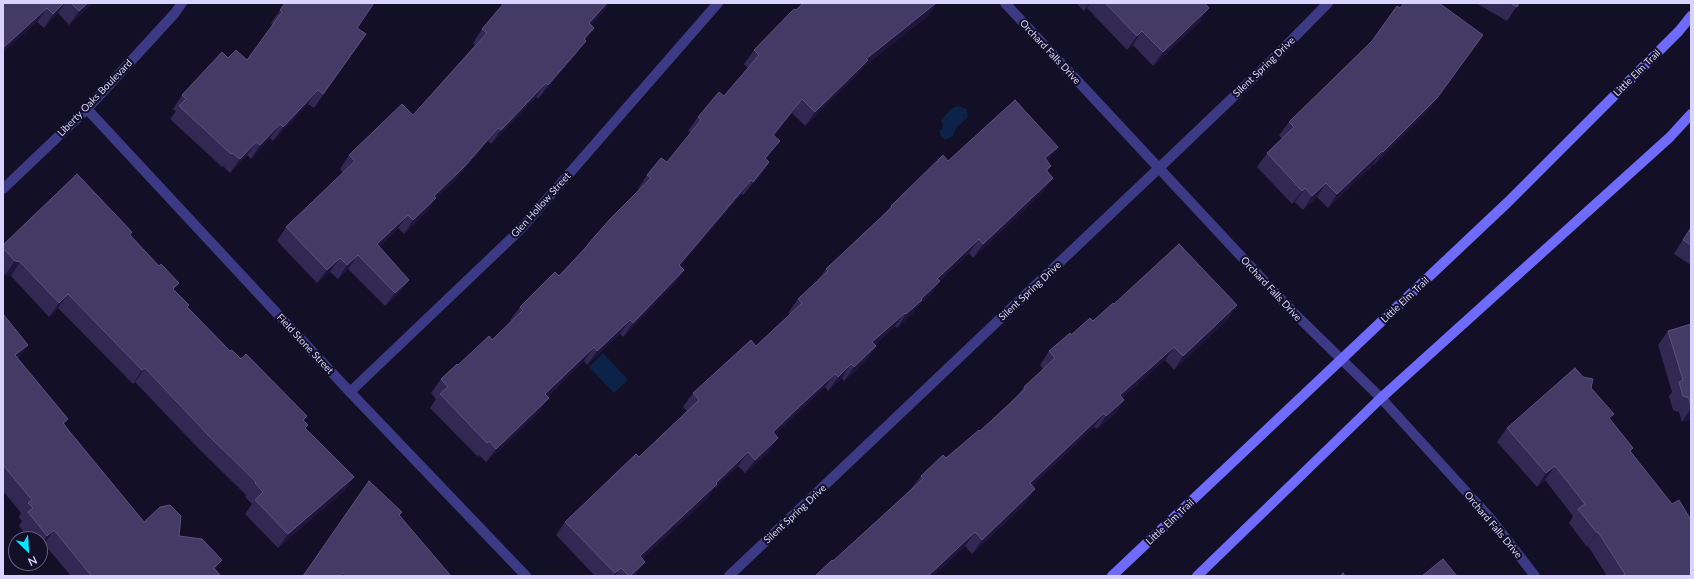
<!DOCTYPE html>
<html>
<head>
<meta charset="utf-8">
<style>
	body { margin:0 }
	#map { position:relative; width:1694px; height:579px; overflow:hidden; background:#130f26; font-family:Lato,sans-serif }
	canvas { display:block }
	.frame { position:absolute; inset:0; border:4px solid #d9d4ff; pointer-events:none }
	.north { position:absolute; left:8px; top:531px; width:40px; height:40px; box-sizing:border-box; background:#130f26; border:1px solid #625e7d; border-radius:50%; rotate:155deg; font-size:11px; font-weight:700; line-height:16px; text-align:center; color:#d9d4ff }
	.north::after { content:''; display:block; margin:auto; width:14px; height:18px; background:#00e5ff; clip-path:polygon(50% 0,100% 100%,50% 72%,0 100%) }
</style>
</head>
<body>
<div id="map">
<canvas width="1694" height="579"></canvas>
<div class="frame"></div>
<div class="north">N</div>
</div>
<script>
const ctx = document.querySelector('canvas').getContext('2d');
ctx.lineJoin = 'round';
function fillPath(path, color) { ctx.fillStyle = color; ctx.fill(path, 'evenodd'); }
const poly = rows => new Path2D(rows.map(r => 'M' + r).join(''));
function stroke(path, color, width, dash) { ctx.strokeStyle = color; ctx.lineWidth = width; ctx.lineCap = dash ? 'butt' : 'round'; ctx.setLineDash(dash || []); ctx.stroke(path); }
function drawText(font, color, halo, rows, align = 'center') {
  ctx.font = font + ' Lato,sans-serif'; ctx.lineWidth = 4; ctx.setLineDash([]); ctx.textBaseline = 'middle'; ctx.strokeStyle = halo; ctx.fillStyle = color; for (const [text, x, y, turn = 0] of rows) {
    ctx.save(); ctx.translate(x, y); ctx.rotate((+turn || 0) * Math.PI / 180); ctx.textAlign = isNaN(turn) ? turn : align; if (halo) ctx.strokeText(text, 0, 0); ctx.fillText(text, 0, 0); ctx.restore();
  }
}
fillPath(poly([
	[959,106,966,109,968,117,956,128,953,136,945,140,941,136,939,131,942,129,943,125,941,120,950,110,955,107],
	[603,353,628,380,614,393,589,367]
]), '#0c2248');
stroke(poly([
	[1005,3,1293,312,1381,398,1491,519,1535,576],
	[87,109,350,392,526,576],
	[3,189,87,109,175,13,182,3],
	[350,392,520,230,718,3],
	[729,576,1159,168,1272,60,1328,3]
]), '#3d3a85', 10);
stroke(poly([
	[1112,576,1508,202,1679,31,1691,16],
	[1197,576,1381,398,1670,137,1691,114]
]), '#6f6bff', 10);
fillPath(poly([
	[3,3,93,3,69,25,58,13,44,28,37,22],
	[285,3,357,28,366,34,314,108,308,104,273,141,270,138,251,159,247,155,230,173,223,166,222,167,170,119,176,111,173,109,182,95,228,58,247,60,273,25,271,23],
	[610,3,591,25,594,28,576,54,538,99,536,97,491,144,488,141,454,181,434,200,426,212,404,234,398,228,379,247,409,280,399,293,385,306,348,269,338,279,330,272,317,283,277,241,286,227,343,173,340,169,349,155,413,115,475,45,473,43,482,29],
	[803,3,937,3,928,16,863,67,858,74,805,126,792,113,774,136,770,154,766,159,769,162,760,176,743,195,741,194,680,266,684,270,674,284,623,337,620,334,587,365,584,361,547,397,539,412,486,462,479,455,478,457,430,408,436,399,431,393,441,379,492,340,511,321,510,320,520,307,559,276,582,252,588,244,639,190,638,189,647,175,667,162,691,133,688,131,698,117,724,96,748,68,744,64,754,50],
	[1076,3,1205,3,1200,22,1153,66,1133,45,1127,50,1087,8,1084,11],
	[1476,3,1519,3,1507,21],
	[1428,111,1374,165,1373,165,1328,208,1317,197,1303,210,1295,202,1292,204,1257,167,1267,153,1282,139,1279,135,1289,122],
	[1058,147,1047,161,1051,166,1047,172,1043,192,973,258,969,253,939,282,930,295,916,308,912,314,897,328,895,326,875,345,876,346,867,360,844,381,842,378,828,391,825,387,793,417,775,434,769,452,745,473,738,466,711,492,708,498,642,559,635,576,595,576,556,535,565,522,639,457,687,411,683,407,693,393,756,346,790,314,788,313,798,299,818,280,826,269,885,213,891,206,948,161],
	[1691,226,1691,265,1674,254],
	[132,232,130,235,174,290,189,305,188,307,230,351,241,359,307,416,304,421,305,429,354,477,344,491,278,548,245,514,252,504,245,497,246,495,199,449,135,382,133,384,58,308,49,317,11,276,5,275,3,272,3,245],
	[1114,304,1237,305,1228,319,1174,370,1165,360,1122,398,1124,400,1115,414,1097,429,1094,427,1032,486,1026,503,972,554,965,546,933,576,815,576,833,561,911,489,921,476,946,458,980,431,1017,396,1024,387,1043,369,1040,365,1049,351,1071,335,1093,321],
	[3,314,18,359,68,419,64,424,70,432,144,522,179,536,221,576,71,576,44,544,40,548,40,539,29,539,19,526,22,521,19,517,21,513,3,491],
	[1691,324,1691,419,1682,422,1679,412,1673,410,1669,396,1672,392,1658,345,1668,331],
	[1591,388,1610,420,1633,448,1630,451,1691,576,1607,576,1588,546,1587,547,1569,523,1573,516,1545,480,1537,487,1497,442,1507,428]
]), '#312854');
fillPath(poly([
	[64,3,65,3,58,13,44,28,53,14],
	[88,3,93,3,69,25,79,11],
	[607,3,610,3,580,37,589,23],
	[936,3,937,3,928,16,863,67,858,74,805,126,815,112,866,59],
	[1089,3,1090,3,1087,8,1084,11],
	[47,8,37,22,3,53,3,48],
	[1209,8,1200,22,1153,66,1163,52],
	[594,28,585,41,584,39],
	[1142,31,1133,45,1127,50,1137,36],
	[1483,35,1428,111,1374,165,1383,152],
	[586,41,576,54,538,99,548,85],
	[546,83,536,97,491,144,501,130],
	[318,90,308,104,273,141,283,127],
	[802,99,792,113,763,149,773,135],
	[280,124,270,138,251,159,260,145],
	[498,128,488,141,454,181,434,200,426,212,404,234,413,220,434,196],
	[780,141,770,154,755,172,765,158],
	[256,142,247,155,230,173,240,159],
	[1058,147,1048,160,1035,172,1045,158],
	[1382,151,1373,165,1328,208,1337,194],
	[769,162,760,176,743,195,753,182],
	[1053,178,1043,192,973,258,983,244],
	[751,180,741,194,669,279,679,265],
	[1326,183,1317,197,1303,210,1312,196],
	[1305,188,1295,202,1292,204,1302,191],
	[408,215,398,228,367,258,377,244],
	[979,239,969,253,939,282,930,295,916,308,912,314,897,328,906,314,937,279],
	[358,255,348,269,338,279,347,265],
	[340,258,330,272,317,283,327,270],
	[15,261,20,262,11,276,5,275],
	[684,270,674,284,623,337,633,323],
	[409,280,399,293,385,306,395,293],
	[68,294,58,308,49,317,59,303],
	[1237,305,1228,319,1174,370,1183,356],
	[905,313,895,326,863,356,872,342],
	[630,320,620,334,587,365,597,351],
	[28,345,19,358,6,369,15,355],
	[876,346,867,360,844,381,854,367],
	[594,347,584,361,535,408,545,394],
	[1174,347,1165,360,1110,409,1120,395],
	[851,364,842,378,828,391,838,377],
	[145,368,135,382,133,384,142,370],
	[835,374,825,387,763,446,773,432],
	[549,398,539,412,486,462,496,449],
	[1124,400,1115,414,1097,429,1106,416],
	[1691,408,1691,419,1682,422],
	[1104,413,1094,427,1020,497,1030,483],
	[778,438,769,452,745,473,755,460],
	[748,452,738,466,711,492,708,498,630,570,640,556],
	[1555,466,1545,480,1537,487,1546,473],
	[354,477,344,491,278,548,288,534],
	[1035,489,1026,503,972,554,982,540],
	[54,530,44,544,40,548,40,546,47,536],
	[975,532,965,546,933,576,928,576],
	[1598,532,1588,546,1587,547,1597,533],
	[222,560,213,574,214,568],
	[645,562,636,575,635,576,630,576],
	[621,568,615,576,613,576,615,573]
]), '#1d163a');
const building = poly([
	[3,3,64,3,53,14,47,8,3,48,3,3],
	[71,3,88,3,79,11,71,3],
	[285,3,374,3,357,28,366,34,323,94,318,90,283,127,280,124,260,145,256,142,240,159,232,153,231,154,179,106,186,99,182,95,222,52,228,58,236,50,247,60,282,12,280,10,285,3],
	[504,3,607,3,589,23,594,28,584,39,586,41,548,85,546,83,501,130,498,128,464,167,434,196,436,198,413,220,408,215,377,244,409,280,395,293,358,255,347,265,340,258,327,270,286,227,355,161,349,155,402,104,413,115,487,33,482,29,504,3],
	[803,3,936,3,866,59,868,60,815,112,802,99,773,135,780,141,765,158,769,162,753,182,751,180,679,265,684,270,633,323,630,320,597,351,594,347,545,394,549,398,496,449,489,441,487,443,440,394,448,387,441,379,457,364,458,365,489,336,492,340,523,310,520,307,555,272,559,276,588,245,588,244,611,218,651,178,647,175,661,158,667,162,701,120,698,117,719,92,724,96,759,55,754,50,794,9,796,10,803,3],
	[1105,3,1205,3,1209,8,1163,52,1142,31,1137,36,1105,3],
	[1404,3,1439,3,1483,35,1437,98,1383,152,1382,151,1337,194,1326,183,1312,196,1305,188,1302,191,1267,153,1294,127,1289,122,1372,41,1397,6,1400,8,1404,3],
	[1510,3,1519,3,1517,7,1510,3],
	[1015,100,1058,147,1045,158,1051,166,1046,170,1053,178,983,244,979,239,937,279,940,281,921,299,922,300,906,314,905,313,872,342,876,346,854,367,851,364,838,377,835,374,803,403,773,432,778,438,755,460,748,452,716,483,717,484,640,556,645,562,630,576,629,576,621,568,615,573,565,522,636,454,639,457,699,400,693,393,751,340,756,346,802,303,798,299,828,271,826,269,892,207,891,206,943,155,948,161,1015,100],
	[77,174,132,232,130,235,159,266,161,264,179,283,173,289,189,305,187,307,230,351,232,350,241,359,246,354,307,416,303,420,308,425,305,428,354,477,288,534,255,500,263,492,255,483,256,482,209,436,145,368,142,370,68,294,59,303,20,262,15,261,3,248,3,245,77,174],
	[1691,228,1691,245,1683,240,1691,228],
	[1179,244,1237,305,1183,356,1174,347,1120,395,1124,400,1106,416,1104,413,1030,483,1035,489,982,540,975,532,928,576,815,576,832,560,833,561,923,479,921,476,943,455,946,458,979,430,980,431,1005,408,1025,389,1024,387,1055,358,1049,351,1070,333,1071,335,1090,318,1093,321,1113,303,1114,304,1179,244],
	[3,314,28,345,15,355,68,419,63,423,70,432,144,522,160,507,170,505,181,516,179,536,202,539,222,560,214,568,221,576,89,576,90,574,54,530,47,536,28,512,33,508,28,503,32,500,3,465,3,314],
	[1691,324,1691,407,1689,398,1683,396,1679,382,1683,380,1668,331,1691,324],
	[1575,368,1583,377,1593,379,1591,388,1614,414,1609,418,1633,448,1630,451,1672,504,1679,500,1691,520,1691,576,1622,576,1625,574,1598,532,1597,533,1578,509,1585,504,1555,466,1546,473,1507,428,1575,368],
	[369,481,402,512,399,515,451,576,345,576,343,573,340,576,303,576,369,481],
	[1443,559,1457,576,1422,576,1443,559],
	[1343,573,1345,576,1340,576,1343,573]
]);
fillPath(building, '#433a66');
stroke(building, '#5a527e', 1);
drawText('10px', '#d9d4ff', '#130f26', [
	["Orchard Falls Drive",1050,52,47],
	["Silent Spring Drive",1264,67,-44],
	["Little Elm Trail",1637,73,-45],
	["Liberty Oaks Boulevard",95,98,-46],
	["Glen Hollow Street",541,205,-48],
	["Orchard Falls Drive",1271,289,47],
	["Silent Spring Drive",1030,291,-43],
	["Little Elm Trail",1405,300,-43],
	["Field Stone Street",305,344,47],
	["Silent Spring Drive",795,514,-43],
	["Little Elm Trail",1170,522,-43],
	["Orchard Falls Drive",1493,525,50]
]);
</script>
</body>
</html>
